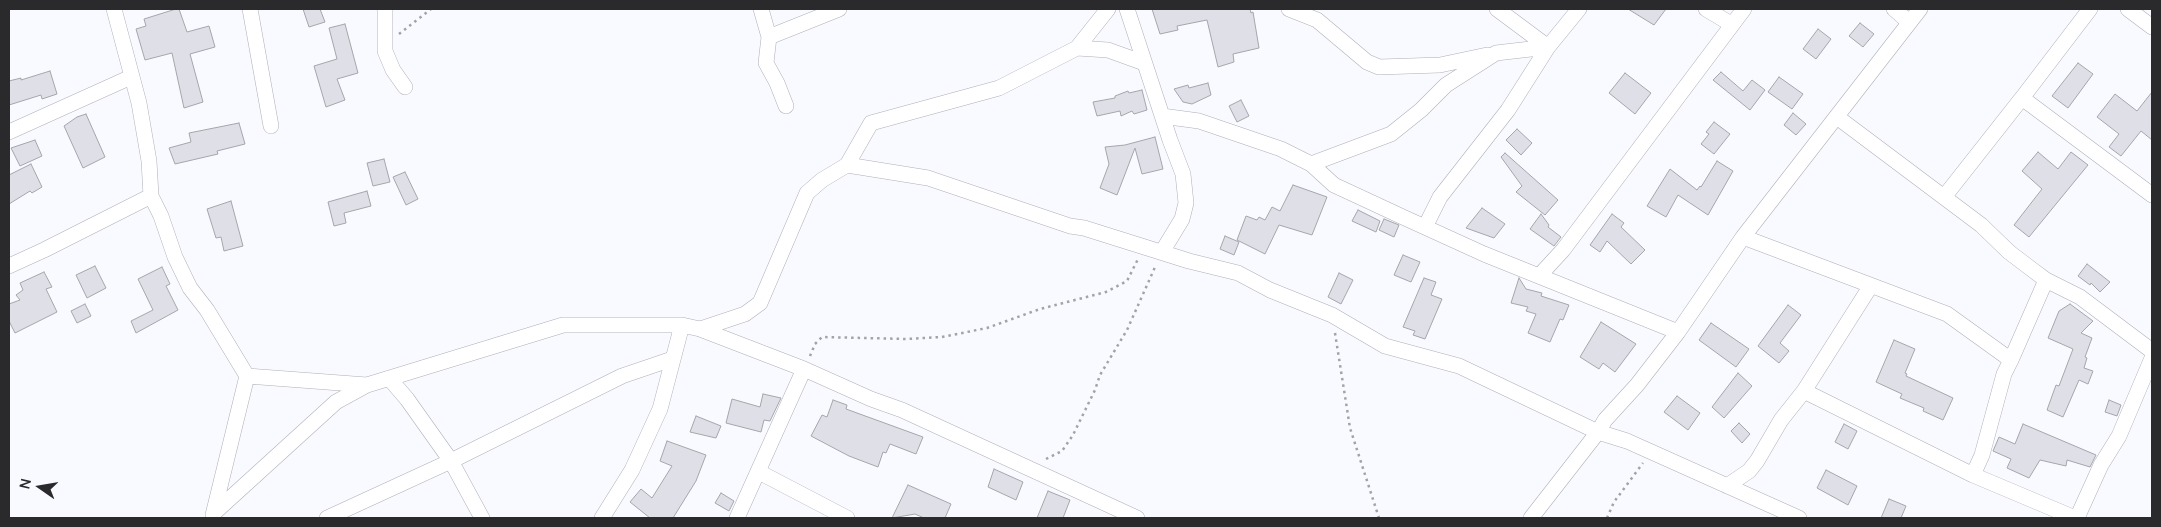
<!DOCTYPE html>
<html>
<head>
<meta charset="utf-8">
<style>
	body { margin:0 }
	#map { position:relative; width:2161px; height:527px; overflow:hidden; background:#f9faff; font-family:Manrope,sans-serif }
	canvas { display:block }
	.frame { position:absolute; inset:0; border:10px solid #2a2a2d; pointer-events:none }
	.north { position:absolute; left:15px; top:462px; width:50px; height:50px; -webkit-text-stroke:4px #f9faff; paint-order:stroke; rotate:283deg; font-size:14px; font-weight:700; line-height:20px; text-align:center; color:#2a2a2d }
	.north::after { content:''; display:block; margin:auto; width:18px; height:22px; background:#2a2a2d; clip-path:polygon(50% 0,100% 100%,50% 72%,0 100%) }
</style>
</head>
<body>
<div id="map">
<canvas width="2161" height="527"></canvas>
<div class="frame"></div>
<div class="north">N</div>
</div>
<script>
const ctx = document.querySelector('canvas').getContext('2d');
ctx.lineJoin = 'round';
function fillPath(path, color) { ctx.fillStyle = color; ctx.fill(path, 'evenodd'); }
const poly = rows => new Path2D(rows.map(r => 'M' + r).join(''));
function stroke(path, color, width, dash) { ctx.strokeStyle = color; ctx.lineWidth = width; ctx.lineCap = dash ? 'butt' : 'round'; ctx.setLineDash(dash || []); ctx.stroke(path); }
const building = poly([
	[176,9,179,9,187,32,209,26,215,47,190,54,203,102,184,108,172,53,145,60,136,29,146,26,144,19,176,9],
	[303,9,320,9,325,22,309,27,303,9],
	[1152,9,1250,9,1251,13,1253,12,1259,48,1233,54,1234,62,1218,67,1207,20,1177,26,1178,30,1160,34,1152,9],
	[1628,9,1666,9,1654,25,1628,9],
	[1860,23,1874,34,1863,47,1849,36,1860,23],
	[345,24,358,73,337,79,345,100,326,107,314,66,337,59,329,28,345,24],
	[1818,29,1831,39,1816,59,1803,49,1818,29],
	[2078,63,2093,74,2068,108,2052,96,2078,63],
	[50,71,57,94,42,99,41,95,9,105,9,81,21,78,21,80,50,71],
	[1721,72,1743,91,1752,80,1765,90,1750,110,1713,80,1721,72],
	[1625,73,1651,93,1635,114,1609,93,1625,73],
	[1779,77,1803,94,1792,109,1768,92,1779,77],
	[1208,83,1211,95,1192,104,1183,102,1174,89,1188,85,1189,88,1208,83],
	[1142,90,1147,110,1134,114,1132,111,1121,116,1120,111,1097,116,1093,102,1115,98,1115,96,1128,91,1129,93,1142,90],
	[2152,92,2152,140,2141,131,2121,156,2109,147,2119,134,2097,117,2115,94,2137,111,2152,92],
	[1241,100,1249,116,1237,122,1229,106,1241,100],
	[1793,113,1806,124,1796,135,1784,125,1793,113],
	[86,114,105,157,83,168,64,126,77,117,86,114],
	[1714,122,1730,134,1714,154,1701,144,1709,134,1706,132,1714,122],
	[239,123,245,144,217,151,218,154,175,164,169,148,191,142,189,133,239,123],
	[1517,129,1532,143,1521,155,1506,140,1517,129],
	[1155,137,1163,169,1142,174,1135,148,1117,195,1100,188,1109,164,1105,147,1125,145,1155,137],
	[35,140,42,156,20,166,11,148,35,140],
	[2038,152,2058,169,2071,152,2088,165,2029,237,2014,225,2042,189,2022,171,2038,152],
	[1505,153,1558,200,1545,215,1516,192,1522,186,1501,157,1505,153],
	[384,159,390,182,373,186,367,163,384,159],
	[1717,161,1733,171,1708,215,1678,195,1666,217,1647,206,1670,169,1697,190,1700,186,1701,187,1717,161],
	[31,164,42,187,32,193,30,191,9,204,9,175,31,164],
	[405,172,418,199,406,205,393,177,405,172],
	[1293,185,1327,197,1312,235,1279,225,1265,254,1237,240,1246,216,1257,220,1259,217,1265,220,1272,207,1280,211,1293,185],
	[367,191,371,206,344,213,346,223,334,226,328,202,367,191],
	[231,201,243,246,224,251,221,237,216,238,207,209,231,201],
	[1482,208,1505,224,1494,238,1466,228,1482,208],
	[1358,210,1380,221,1376,232,1352,221,1358,210],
	[1541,214,1549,225,1548,227,1561,237,1554,246,1530,229,1541,214],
	[1612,214,1624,223,1621,227,1645,250,1631,264,1607,241,1600,252,1590,245,1612,214],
	[1384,219,1399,225,1394,237,1379,230,1384,219],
	[1225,236,1239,242,1234,255,1220,249,1225,236],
	[1403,255,1420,262,1411,282,1394,275,1403,255],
	[2087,264,2110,282,2100,292,2091,283,2090,285,2078,276,2087,264],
	[95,266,106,288,87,298,76,275,95,266],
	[162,267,170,284,166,286,178,310,136,333,131,321,153,310,138,279,162,267],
	[44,272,52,287,46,289,57,312,15,333,9,321,9,304,20,300,16,295,23,290,20,283,44,272],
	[1339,273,1353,280,1341,304,1328,297,1339,273],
	[1424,278,1436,282,1431,295,1442,299,1425,339,1413,335,1415,331,1403,327,1424,278],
	[1519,278,1526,289,1542,293,1541,296,1569,305,1563,320,1560,319,1550,342,1528,333,1536,314,1526,311,1528,307,1511,303,1519,278],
	[85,304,91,316,77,323,71,311,85,304],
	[2070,304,2093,321,2081,333,2092,338,2085,357,2087,358,2084,368,2093,371,2088,384,2079,380,2063,417,2047,410,2056,385,2059,386,2073,349,2048,338,2059,311,2070,304],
	[1788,305,1801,315,1780,343,1789,351,1779,363,1758,346,1788,305],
	[1601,322,1636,344,1615,372,1603,363,1599,369,1580,357,1601,322],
	[1711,323,1749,349,1736,367,1699,340,1711,323],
	[1894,340,1915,349,1905,373,1907,374,1906,376,1953,398,1943,420,1923,411,1924,408,1900,398,1902,394,1876,382,1894,340],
	[1738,373,1752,386,1724,418,1712,407,1738,373],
	[763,394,781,398,770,421,764,420,761,432,726,423,732,399,760,407,763,394],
	[1677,396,1700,413,1688,430,1664,412,1677,396],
	[833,400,847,405,846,409,923,437,916,454,890,444,886,453,883,452,878,467,849,456,811,436,822,415,827,417,833,400],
	[2109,400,2121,405,2117,416,2105,412,2109,400],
	[696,416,721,426,716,438,690,432,696,416],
	[1739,423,1750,434,1742,443,1731,431,1739,423],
	[1844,424,1857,431,1848,449,1835,442,1844,424],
	[2023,424,2096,455,2090,467,2067,460,2066,466,2040,460,2029,478,2007,468,2011,459,1993,451,1999,437,2015,444,2023,424],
	[667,441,706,455,696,481,673,518,650,518,630,502,641,489,652,498,672,466,660,461,667,441],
	[994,469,1023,482,1016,500,988,487,994,469],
	[1826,470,1857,486,1848,505,1817,488,1826,470],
	[908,485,951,504,945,518,924,518,915,514,892,518,908,485],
	[1048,491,1070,500,1063,518,1037,518,1048,491],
	[721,493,734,501,729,511,715,503,721,493],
	[1889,499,1906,506,1901,518,1881,518,1889,499]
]);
fillPath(building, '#dfdfe8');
stroke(building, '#a5a5ad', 1);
const minor = poly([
	[114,9,139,103,149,161,151,196,161,216,175,257,190,288,207,310,247,376,213,515],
	[250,9,271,126],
	[385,9,385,51,393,70,405,87],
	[761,9,769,37,766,63,777,83,786,106],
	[1127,9,1170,140,1183,174,1186,203,1182,219,1162,252],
	[1289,9,1317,20,1367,62,1379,67,1440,65,1487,55],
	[1497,9,1548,47],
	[1706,9,1731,24],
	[1894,9,1909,22],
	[2090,9,2022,98,2152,195],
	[2128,9,2152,27],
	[769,37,839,9],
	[1077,48,1108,50,1144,63],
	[1162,116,1199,121,1281,149,1311,164,1334,185,1405,218,1484,254,1678,332],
	[1837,117,1981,225,2009,252,2030,268,2046,280,2080,297,2152,351],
	[9,132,131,77],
	[1311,164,1391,134,1421,110,1446,85,1496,53,1548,47],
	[847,165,928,178,1070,226,1084,228,1189,261,1238,273,1270,290,1332,315,1385,346,1459,366,1598,432,1627,441,1799,518],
	[1944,197,2022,98],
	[1425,227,1440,197,1508,110,1548,47,1579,9],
	[1743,237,1947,314,2011,360,2046,280],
	[9,266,44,250,151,196],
	[1539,276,1563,250,1744,9],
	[700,329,745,314,760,303,807,193,822,180,847,165,871,123,999,88,1077,48,1108,9],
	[247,376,367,385],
	[389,378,407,399,451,461,482,518],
	[1804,391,1973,475,2075,518],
	[759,472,847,518],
	[1973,475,1982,455,2004,374,2011,360],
	[1727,486,1749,471,1757,461,1781,420,1804,391,1870,287],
	[214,513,336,402,367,385,563,325,682,325,700,329,804,369,871,399,902,410,1137,518],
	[327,518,451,461,622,376,672,359],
	[602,518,632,470,660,409,682,325],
	[737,518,804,369],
	[1531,518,1598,432,1605,420,1637,385,1678,332,1743,237,1920,9],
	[2077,518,2101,465,2119,436,2152,358]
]);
stroke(minor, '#afb0b7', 16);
stroke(poly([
	[399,34,431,9],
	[1335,333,1350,428,1379,518],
	[810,356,815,344,822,337,907,339,942,337,987,328,1040,309,1106,292,1127,281,1138,259],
	[1046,459,1062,451,1073,435,1095,390,1100,375,1127,330,1156,265],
	[1607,518,1614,502,1643,463]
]), '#a2a2a7', 2.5, [2.5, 4]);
stroke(minor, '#fff', 15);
</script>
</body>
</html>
